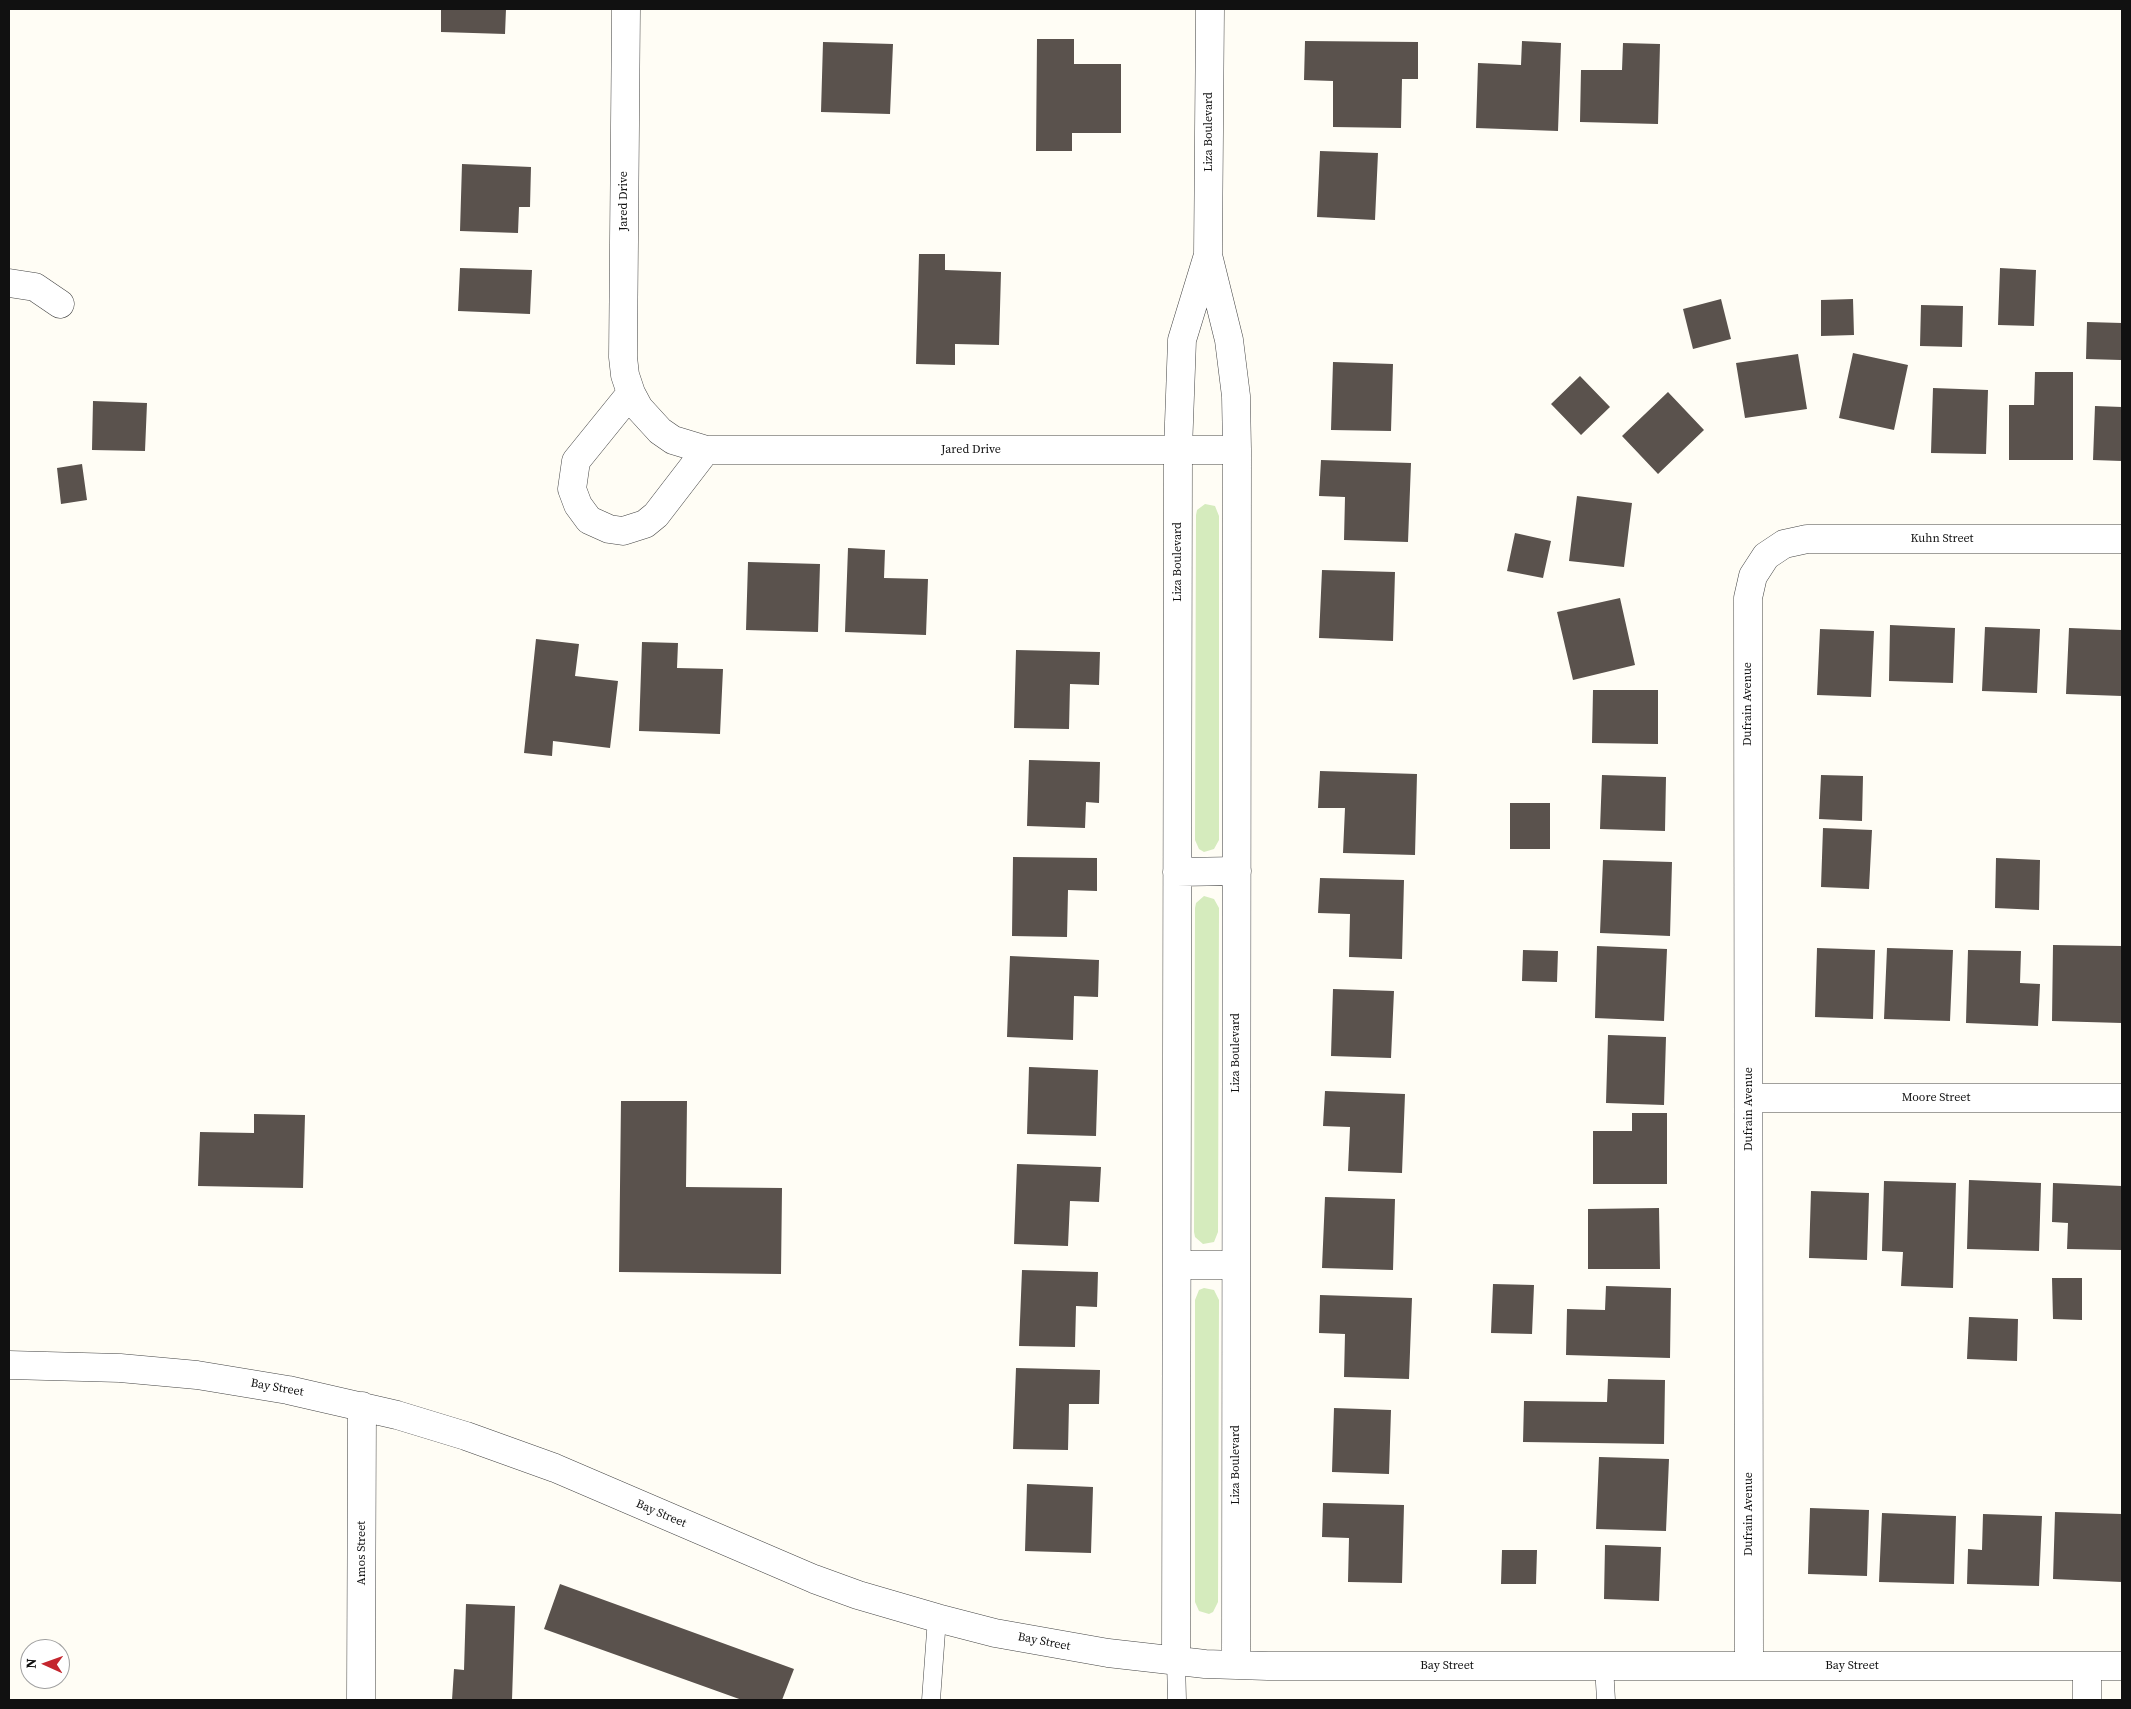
<!DOCTYPE html>
<html>
<head>
<meta charset="utf-8">
<style>
	body { margin:0 }
	#map { position:relative; width:2131px; height:1709px; overflow:hidden; background:#fffdf5; font-family:"Source Serif 4",serif }
	canvas { display:block }
	.frame { position:absolute; inset:0; border:10px solid #111; pointer-events:none }
	.north { position:absolute; left:20px; top:1639px; width:50px; height:50px; box-sizing:border-box; background:#fff; border:1px solid #a0a0a0; border-radius:50%; rotate:272deg; font-size:14px; font-weight:700; line-height:20px; text-align:center; color:#111 }
	.north::after { content:''; display:block; margin:auto; width:18px; height:22px; background:#c4262e; clip-path:polygon(50% 0,100% 100%,50% 72%,0 100%) }
</style>
</head>
<body>
<div id="map">
<canvas width="2131" height="1709"></canvas>
<div class="frame"></div>
<div class="north">N</div>
</div>
<script>
const ctx = document.querySelector('canvas').getContext('2d');
ctx.lineJoin = 'round';
function fillPath(path, color) { ctx.fillStyle = color; ctx.fill(path, 'evenodd'); }
const poly = rows => new Path2D(rows.map(r => 'M' + r).join(''));
function stroke(path, color, width, dash) { ctx.strokeStyle = color; ctx.lineWidth = width; ctx.lineCap = dash ? 'butt' : 'round'; ctx.setLineDash(dash || []); ctx.stroke(path); }
function drawText(font, color, halo, rows, align = 'center') {
  ctx.font = font + ' "Source Serif 4",serif'; ctx.lineWidth = 5; ctx.setLineDash([]); ctx.textBaseline = 'middle'; ctx.strokeStyle = halo; ctx.fillStyle = color; for (const [text, x, y, turn = 0] of rows) {
    ctx.save(); ctx.translate(x, y); ctx.rotate((+turn || 0) * Math.PI / 180); ctx.textAlign = isNaN(turn) ? turn : align; if (halo) ctx.strokeText(text, 0, 0); ctx.fillText(text, 0, 0); ctx.restore();
  }
}
fillPath(poly([
	[1205,504,1215,506,1219,516,1219,840,1214,849,1204,852,1199,849,1195,840,1196,515,1197,510],
	[1204,896,1214,899,1219,908,1218,1232,1214,1242,1203,1244,1195,1237,1194,1232,1195,908,1196,903],
	[1204,1288,1214,1290,1219,1300,1218,1602,1213,1612,1209,1614,1199,1611,1195,1602,1195,1300,1199,1290]
]), '#d5ebbd');
fillPath(poly([
	[441,9,506,9,505,34,441,32],
	[1037,39,1074,39,1074,64,1121,64,1121,133,1072,133,1072,151,1036,151],
	[1305,41,1418,42,1418,79,1402,79,1401,128,1333,127,1333,81,1304,80],
	[1522,41,1561,43,1558,131,1476,128,1478,63,1521,65],
	[823,42,893,44,890,114,821,112],
	[1623,43,1660,44,1658,124,1580,122,1581,70,1622,70],
	[1320,151,1378,153,1375,220,1317,217],
	[462,164,531,167,530,207,519,207,518,233,460,231],
	[919,254,945,254,945,270,1001,272,999,345,955,344,955,365,916,364],
	[460,268,532,270,530,314,458,311],
	[2000,268,2036,270,2034,326,1998,325],
	[1721,299,1731,339,1693,349,1683,309],
	[1853,299,1854,335,1821,336,1821,300],
	[1921,305,1963,306,1962,347,1920,346],
	[2087,322,2122,323,2121,360,2086,359],
	[1853,353,1908,365,1894,430,1839,418],
	[1798,354,1807,409,1745,418,1736,363],
	[1333,362,1393,364,1391,431,1331,430],
	[2035,372,2073,372,2073,460,2009,460,2009,405,2034,405],
	[1580,376,1610,407,1581,435,1551,404],
	[1933,388,1988,390,1986,454,1931,453],
	[1668,392,1704,430,1658,474,1622,436],
	[93,401,147,403,145,451,92,450],
	[2095,406,2122,407,2122,461,2093,460],
	[1321,460,1411,463,1408,542,1344,540,1345,497,1319,496],
	[82,464,87,500,61,504,57,468],
	[1577,496,1632,503,1624,567,1569,561],
	[1515,533,1551,541,1543,578,1507,571],
	[848,548,885,550,884,578,928,579,926,635,845,632],
	[748,562,820,564,818,632,746,630],
	[1322,570,1395,572,1393,641,1319,638],
	[1620,598,1635,665,1573,680,1557,612],
	[1890,625,1955,628,1953,683,1889,681],
	[1985,627,2040,629,2037,693,1982,691],
	[2069,628,2122,630,2122,696,2066,694],
	[1820,629,1874,631,1871,697,1817,695],
	[536,639,579,644,575,676,618,681,610,748,553,741,552,756,524,753],
	[642,642,678,643,677,668,723,669,720,734,639,731],
	[1016,650,1100,652,1099,685,1070,684,1069,729,1014,728],
	[1593,690,1658,690,1658,744,1592,743],
	[1029,760,1100,762,1099,803,1086,802,1085,828,1027,826],
	[1320,771,1417,774,1415,855,1343,853,1345,808,1318,808],
	[1602,775,1666,777,1665,831,1600,829],
	[1821,775,1863,776,1862,821,1819,819],
	[1510,803,1550,803,1550,849,1510,849],
	[1823,828,1872,830,1869,889,1821,887],
	[1013,857,1097,858,1097,891,1068,890,1067,937,1012,936],
	[1996,858,2040,860,2039,910,1995,908],
	[1603,860,1672,862,1670,936,1600,933],
	[1320,878,1404,880,1402,959,1349,957,1350,914,1318,913],
	[2053,945,2122,946,2122,1023,2052,1021],
	[1597,946,1667,949,1664,1021,1595,1018],
	[1817,948,1875,950,1873,1019,1815,1017],
	[1887,948,1953,950,1950,1021,1884,1019],
	[1523,950,1558,951,1557,982,1522,981],
	[1968,950,2021,951,2020,983,2040,984,2038,1026,1966,1023],
	[1010,956,1099,960,1098,997,1074,996,1073,1040,1007,1037],
	[1333,989,1394,991,1391,1058,1331,1056],
	[1608,1035,1666,1037,1664,1105,1606,1103],
	[1029,1067,1098,1070,1096,1136,1027,1134],
	[1325,1091,1405,1094,1402,1173,1348,1171,1350,1127,1323,1126],
	[621,1101,687,1101,686,1187,782,1188,781,1274,619,1272],
	[1632,1113,1667,1113,1667,1184,1593,1184,1593,1131,1632,1131],
	[254,1114,305,1115,303,1188,198,1186,200,1132,254,1133],
	[1017,1164,1101,1167,1099,1202,1070,1201,1068,1246,1014,1244],
	[1969,1180,2041,1183,2039,1251,1967,1249],
	[1884,1181,1956,1183,1953,1288,1901,1286,1903,1252,1882,1251],
	[2053,1183,2122,1186,2122,1250,2067,1249,2068,1223,2052,1222],
	[1811,1191,1869,1193,1867,1260,1809,1258],
	[1325,1197,1395,1199,1393,1270,1322,1268],
	[1659,1208,1660,1269,1588,1269,1588,1209],
	[1022,1270,1098,1272,1097,1307,1076,1306,1075,1347,1019,1346],
	[2052,1278,2082,1278,2082,1320,2053,1319],
	[1493,1284,1534,1285,1532,1334,1491,1333],
	[1606,1286,1671,1288,1670,1358,1566,1355,1567,1309,1605,1310],
	[1320,1295,1412,1298,1409,1379,1344,1377,1345,1334,1319,1333],
	[1969,1317,2018,1319,2017,1361,1967,1359],
	[1016,1368,1100,1370,1099,1404,1069,1404,1068,1450,1013,1449],
	[1608,1379,1665,1380,1664,1444,1523,1442,1524,1401,1607,1402],
	[1334,1408,1391,1410,1389,1474,1332,1472],
	[1599,1457,1669,1459,1666,1531,1596,1529],
	[1027,1484,1093,1487,1091,1553,1025,1551],
	[1323,1503,1404,1505,1402,1583,1348,1582,1349,1538,1322,1537],
	[1810,1508,1869,1510,1867,1576,1808,1574],
	[2055,1512,2122,1514,2122,1582,2053,1579],
	[1882,1513,1956,1516,1954,1584,1879,1582],
	[1983,1514,2042,1516,2039,1586,1967,1584,1968,1549,1982,1550],
	[1605,1545,1661,1547,1659,1601,1604,1599],
	[1502,1550,1537,1550,1536,1584,1501,1584],
	[560,1584,794,1669,782,1700,742,1700,544,1629],
	[466,1604,515,1606,512,1700,452,1700,454,1669,464,1670]
]), '#5a524d');
const service = poly([
	[1176,1661,1177,1700],
	[1604,1666,1606,1700],
	[931,1700,937,1618]
]);
const minor = poly([
	[626,9,623,357,625,375,631,393,639,408,660,431,673,440,706,450,1237,450],
	[1210,9,1208,255,1229,340,1236,396,1237,450,1236,1665],
	[9,283,35,287,60,304],
	[631,393,576,461,572,489,578,505,589,520,609,529,623,531,645,524,656,515,706,450],
	[1177,872,1237,871],
	[1749,1098,2122,1098],
	[1177,1265,1236,1265],
	[9,1365,120,1368,197,1375,288,1390,397,1415,466,1436,555,1468,814,1579,858,1595,937,1618,995,1633,1108,1653,1205,1664,1268,1666,2122,1666],
	[1176,1661,1178,450,1182,340,1208,255],
	[1749,1666,1748,598,1753,576,1766,556,1784,544,1807,539,2122,539],
	[2087,1666,2087,1700],
	[361,1700,362,1406]
]);
stroke(service, '#444', 19);
stroke(minor, '#444', 29);
stroke(service, '#fff', 18);
stroke(minor, '#fff', 28);
drawText('12px', '#111', '#fff', [
	["Liza Boulevard",1209,132,-90],
	["Jared Drive",624,201,-90],
	["Jared Drive",971,450],
	["Kuhn Street",1942,539],
	["Liza Boulevard",1178,562,-90],
	["Dufrain Avenue",1748,704,-90],
	["Liza Boulevard",1236,1053,-90],
	["Moore Street",1936,1098],
	["Dufrain Avenue",1749,1109,-90],
	["Bay Street",277,1388,10],
	["Liza Boulevard",1236,1465,-90],
	["Bay Street",661,1514,23],
	["Dufrain Avenue",1749,1514,-90],
	["Amos Street",362,1553,-90],
	["Bay Street",1044,1642,11],
	["Bay Street",1447,1666],
	["Bay Street",1852,1666]
]);
</script>
</body>
</html>
